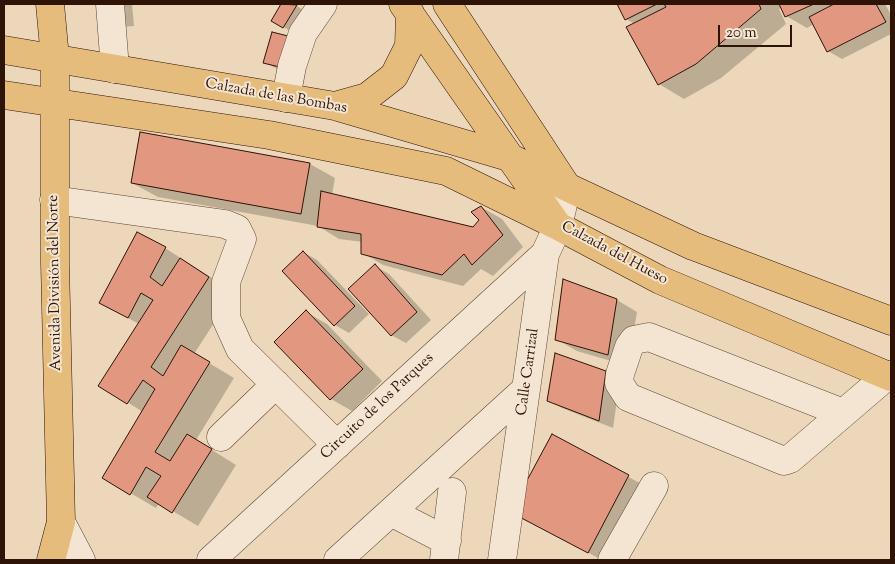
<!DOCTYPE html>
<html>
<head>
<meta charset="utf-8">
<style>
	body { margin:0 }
	#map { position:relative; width:895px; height:564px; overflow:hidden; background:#ecd7ba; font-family:"Sorts Mill Goudy",serif }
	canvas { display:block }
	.frame { position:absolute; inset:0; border:5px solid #2e1307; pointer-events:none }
	.scale { position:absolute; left:718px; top:25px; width:74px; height:22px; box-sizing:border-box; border:2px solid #2e1307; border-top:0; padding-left:6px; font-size:15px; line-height:18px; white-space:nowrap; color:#2e1307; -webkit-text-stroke:4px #f3e5d2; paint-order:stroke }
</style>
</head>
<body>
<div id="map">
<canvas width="895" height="564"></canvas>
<div class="frame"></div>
<div class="scale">20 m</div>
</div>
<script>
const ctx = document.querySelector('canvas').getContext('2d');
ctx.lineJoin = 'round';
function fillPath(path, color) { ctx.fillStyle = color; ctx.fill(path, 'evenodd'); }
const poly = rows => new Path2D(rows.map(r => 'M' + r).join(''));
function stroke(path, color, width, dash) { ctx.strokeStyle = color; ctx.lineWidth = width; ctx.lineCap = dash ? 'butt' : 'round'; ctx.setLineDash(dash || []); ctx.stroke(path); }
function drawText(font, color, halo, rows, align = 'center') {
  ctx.font = font + ' "Sorts Mill Goudy",serif'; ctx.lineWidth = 4; ctx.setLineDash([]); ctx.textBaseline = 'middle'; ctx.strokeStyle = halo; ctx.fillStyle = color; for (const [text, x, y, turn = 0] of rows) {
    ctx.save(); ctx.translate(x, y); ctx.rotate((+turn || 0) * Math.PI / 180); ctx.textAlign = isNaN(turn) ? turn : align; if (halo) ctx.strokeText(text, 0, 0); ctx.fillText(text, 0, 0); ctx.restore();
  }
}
fillPath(poly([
	[97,4,132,4,134,26,106,28],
	[283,4,294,4,303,10,290,31,273,20],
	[619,4,885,4,891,15,891,34,842,59,828,51,814,24,807,28,786,16,782,8,779,9,786,24,721,78,684,99,659,84,628,27,635,24,626,19],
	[310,47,279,70,264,62],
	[310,164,335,178,332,195,473,229,480,220,481,207,502,219,523,247,493,276,481,269,463,286,383,265,363,253,363,242,339,239,318,226,158,197,132,183],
	[165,248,234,292,194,354,234,378,196,440,236,465,198,526,159,503,156,508,103,477,143,412,100,385,139,324,126,317],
	[303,252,317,260,369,314,349,333,335,325],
	[375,266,389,274,431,320,406,343,391,335],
	[617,300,637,312,628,366,577,351,556,339],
	[306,312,327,324,382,381,352,411,331,399,275,342],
	[605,372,620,380,613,428,562,408,548,400],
	[552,436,649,488,602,560,532,523]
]), '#0003');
const building = poly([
	[281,4,297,5,283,28,271,21,281,4],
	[617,4,657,4,625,20,617,4],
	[664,4,759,4,761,9,696,64,658,85,626,27,666,7,664,4],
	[779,4,814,4,785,17,779,4],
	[834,4,876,4,886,22,827,52,809,17,834,4],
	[272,32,296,38,288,69,263,63,272,32],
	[140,132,310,163,301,214,131,183,140,132],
	[321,191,473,227,479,220,471,212,481,206,503,235,472,265,464,254,442,275,361,254,361,234,317,227,321,191],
	[137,232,166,247,150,277,162,286,180,258,209,277,151,367,163,376,181,345,210,362,155,452,170,461,187,434,212,449,172,513,147,497,161,476,146,467,130,495,102,478,155,389,143,380,127,404,98,386,153,300,141,293,128,318,99,303,137,232],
	[303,251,355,306,334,326,282,271,303,251],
	[375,264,417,312,391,336,348,289,375,264],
	[563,279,617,299,608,355,555,340,563,279],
	[306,310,363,369,330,400,274,342,306,310],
	[555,353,606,371,599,421,547,401,555,353],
	[552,434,629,475,588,553,510,512,552,434]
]);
fillPath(building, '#e29880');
stroke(building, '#2e1307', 1);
const minor = poly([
	[110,4,115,69],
	[286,98,292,66,303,33,323,4],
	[54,200,225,224,237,229,242,239,226,282,226,318,240,349,337,445],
	[843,413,649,337,634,340,629,347,620,374,619,383,628,397,784,461,790,459,888,375],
	[221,437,276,384],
	[391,512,447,541],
	[61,522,81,560],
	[211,560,545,254],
	[338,560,526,389],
	[444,560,452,492],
	[502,560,545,254,558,226,567,187],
	[612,560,654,486]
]);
const major = poly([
	[50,4,55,58,55,263,61,522,51,560],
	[403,4,558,226,660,280,891,377],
	[447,4,567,187,693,246,891,321],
	[4,50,335,106,509,157,567,187],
	[4,95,269,135,446,171,556,225],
	[335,106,367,97,394,76,409,46,410,13]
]);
stroke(minor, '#5e4434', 29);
stroke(major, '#2e1307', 29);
stroke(minor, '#f3e5d2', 28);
stroke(major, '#e6bc7d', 28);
drawText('15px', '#2e1307', '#f3e5d2', [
	["Calzada de las Bombas",276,97,10],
	["Calzada del Hueso",614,254,28],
	["Avenida División del Norte",56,283,-91],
	["Calle Carrizal",529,372,-82],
	["Circuito de los Parques",378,407,-43]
]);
</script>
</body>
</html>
